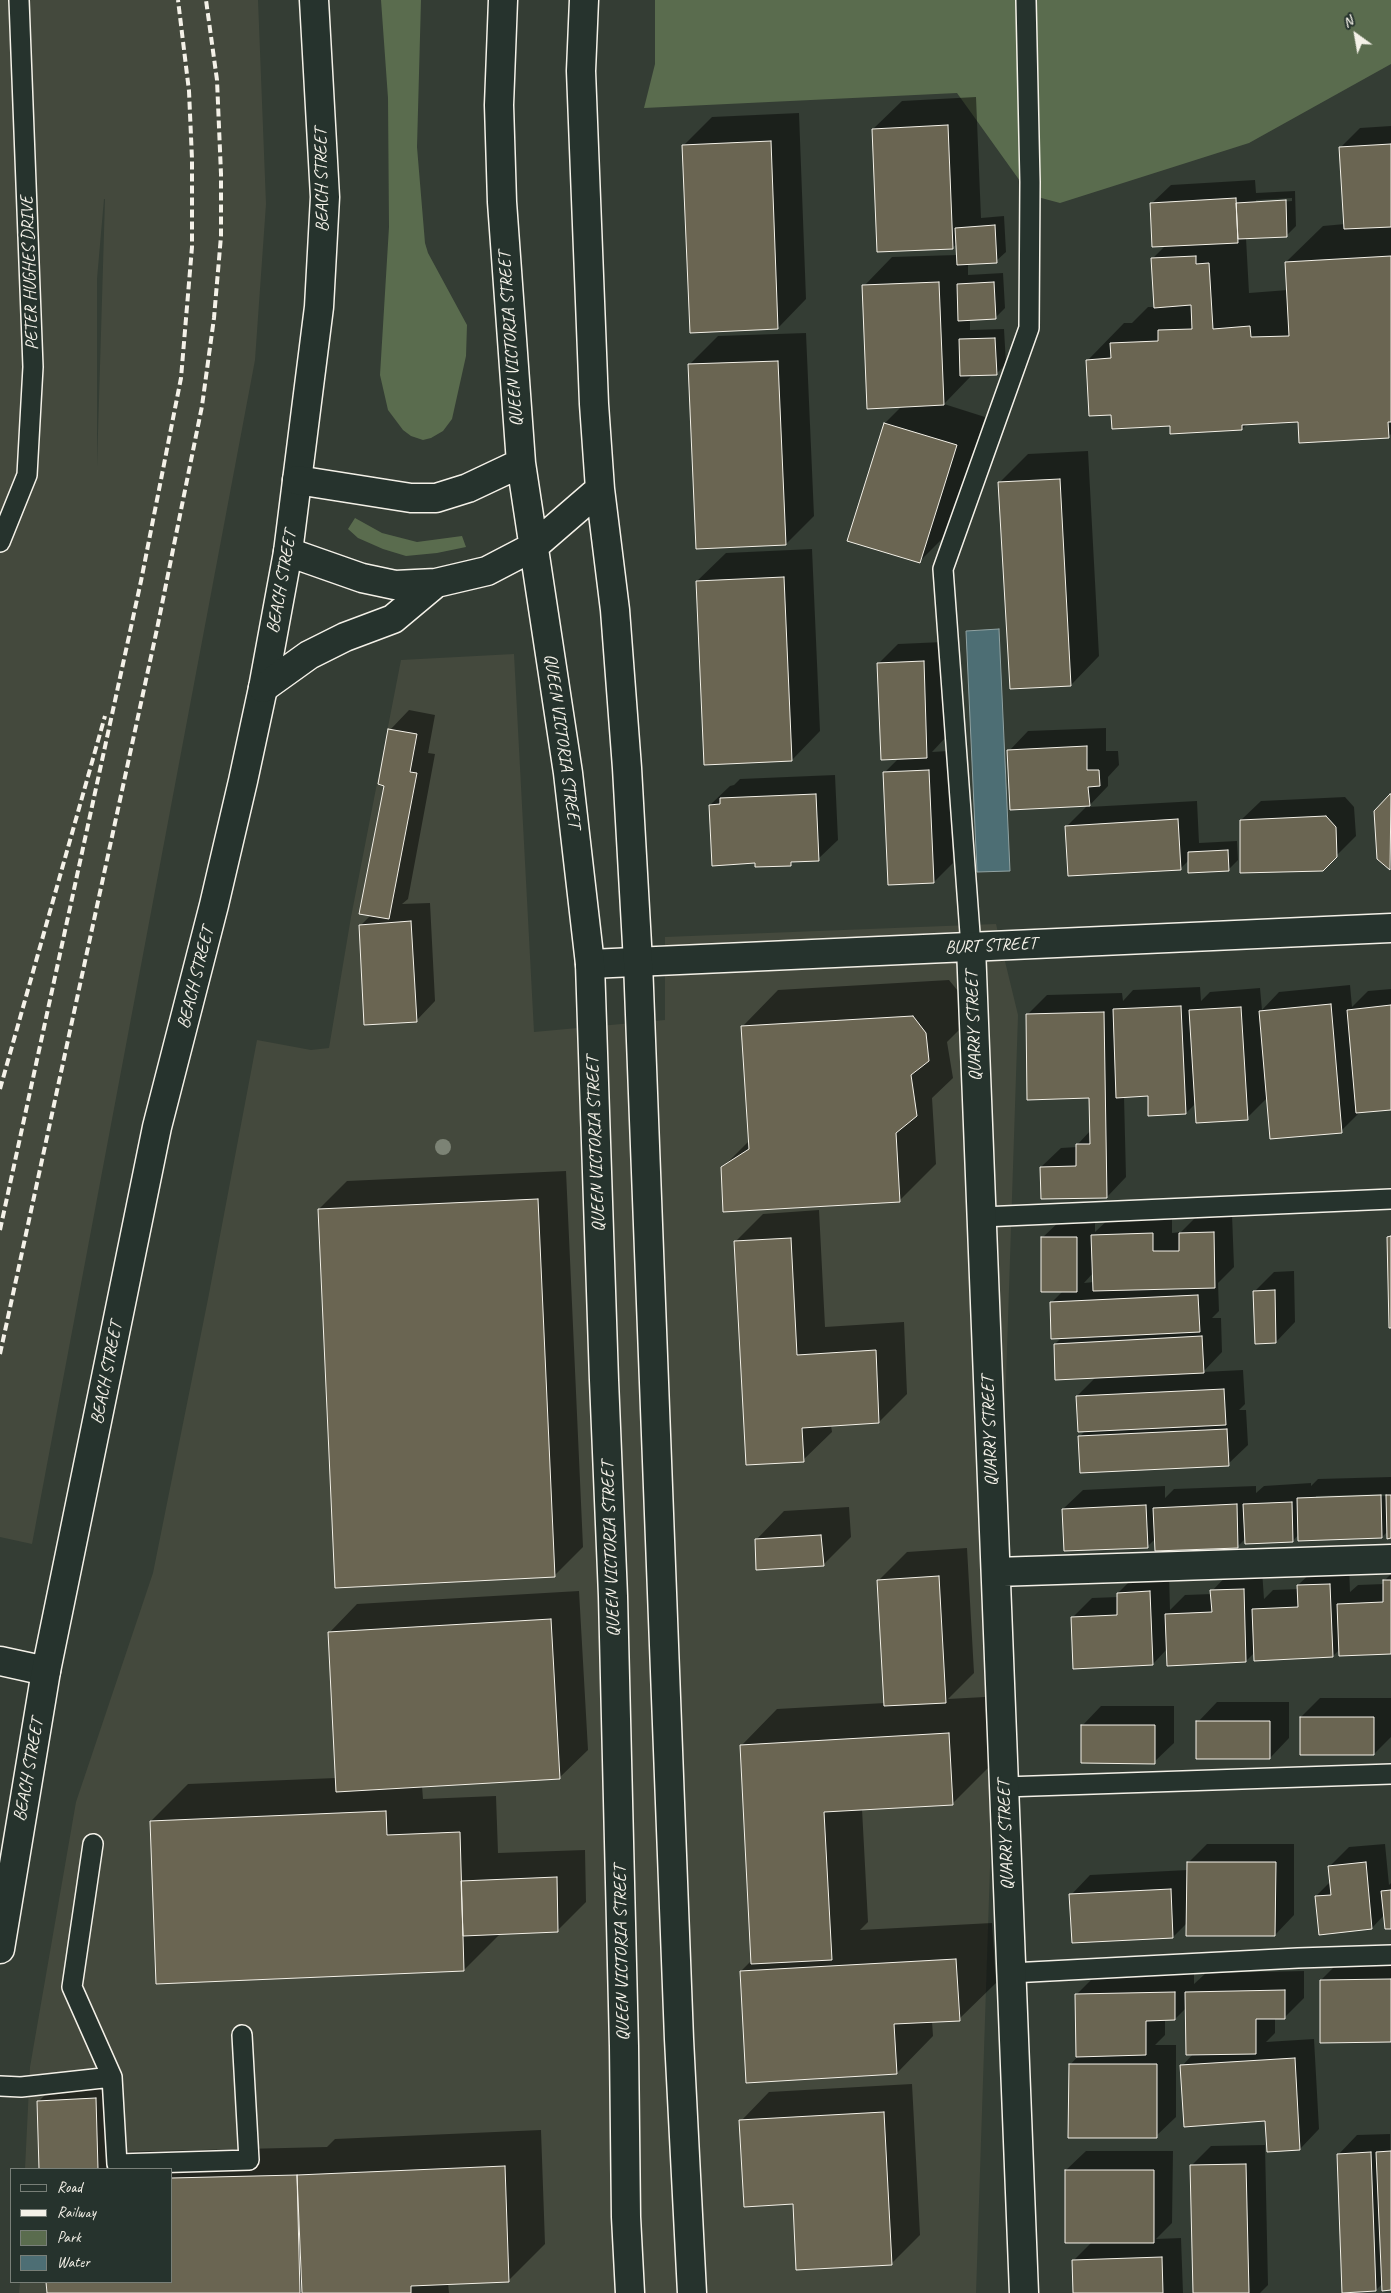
<!DOCTYPE html>
<html>
<head>
<meta charset="utf-8">
<style>
	body { margin:0 }
	#map { position:relative; width:1391px; height:2293px; overflow:hidden; background:#343d34; font-family:Caveat,sans-serif }
	canvas { display:block }
	.legend { position:absolute; left:10px; top:2168px; width:162px; height:115px; box-sizing:border-box; background:#26332d; border:1px solid #787f78; margin:0; padding:6px 9px; list-style:none; font-size:15px; color:#f4f1e8 }
	.legend li { display:flex; align-items:center; gap:10px; height:25px }
	.legend b { width:25px; border:1px solid #787f78 }
	.north { position:absolute; left:1331px; top:10px; width:50px; height:50px; -webkit-text-stroke:4px #26332d; paint-order:stroke; rotate:328deg; font-size:14px; font-weight:700; line-height:20px; text-align:center; color:#f4f1e8 }
	.north::after { content:''; display:block; margin:auto; width:18px; height:22px; background:#f4f1e8; clip-path:polygon(50% 0,100% 100%,50% 72%,0 100%) }
</style>
</head>
<body>
<div id="map">
<canvas width="1391" height="2293"></canvas>
<ul class="legend">
<li><b style="height:6px;background:#26332d"></b>Road</li>
<li><b style="height:6px;background:#f4f1e8"></b>Railway</li>
<li><b style="height:14px;background:#5a6c4e"></b>Park</li>
<li><b style="height:14px;background:#4d6e74"></b>Water</li>
</ul>
<div class="north">N</div>
</div>
<script>
const ctx = document.querySelector('canvas').getContext('2d');
ctx.lineJoin = 'round';
function fillPath(path, color) { ctx.fillStyle = color; ctx.fill(path, 'evenodd'); }
const poly = rows => new Path2D(rows.map(r => 'M' + r).join(''));
function stroke(path, color, width, dash) { ctx.strokeStyle = color; ctx.lineWidth = width; ctx.lineCap = dash ? 'butt' : 'round'; ctx.setLineDash(dash || []); ctx.stroke(path); }
function drawText(font, color, halo, rows, align = 'center') {
  ctx.font = font + ' Caveat,sans-serif'; ctx.lineWidth = 4; ctx.setLineDash([]); ctx.textBaseline = 'middle'; ctx.strokeStyle = halo; ctx.fillStyle = color; for (const [text, x, y, turn = 0] of rows) {
    ctx.save(); ctx.translate(x, y); ctx.rotate((+turn || 0) * Math.PI / 180); ctx.textAlign = isNaN(turn) ? turn : align; if (halo) ctx.strokeText(text, 0, 0); ctx.fillText(text, 0, 0); ctx.restore();
  }
}
fillPath(poly([
	[0,0,258,0,266,204,255,360,32,1544,0,1537],
	[104,199,105,199,97,466,97,279],
	[514,654,534,1032,665,1020,665,937,996,924,1018,1015,976,2293,19,2293,20,2282,171,2282,171,2169,25,2169,30,2067,76,1802,153,1573,208,1299,257,1040,311,1050,329,1048,351,917,401,660]
]), '#44493d');
fillPath(poly([
	[381,0,421,0,417,147,425,243,428,253,467,325,466,356,452,419,443,431,431,438,423,440,411,436,403,430,388,410,380,375,389,227,388,98],
	[655,0,1391,0,1391,64,1249,143,1060,203,1030,195,957,93,644,108,655,64],
	[355,518,382,533,417,542,462,536,466,547,437,553,406,556,383,549,358,538,348,529]
]), '#5a6c4e');
const water = poly([
	[999,629,1010,871,977,872,966,631,999,629]
]);
fillPath(water, '#4d6e74');
stroke(water, '#90a2a2', 1);
fillPath(poly([
	[976,97,981,218,1004,216,1006,252,996,261,968,263,968,275,1003,273,1005,308,995,318,970,319,970,330,1004,329,1006,364,996,374,972,375,944,404,985,417,948,533,919,562,885,423,902,406,864,286,892,257,957,255,957,244,952,248,873,129,902,101],
	[799,113,806,299,778,328,684,145,712,117],
	[1391,126,1391,434,1389,436,1299,421,1247,424,1242,429,1171,425,1113,414,1088,360,1124,323,1132,323,1148,307,1155,307,1153,258,1166,245,1151,204,1171,185,1255,180,1256,193,1295,191,1296,226,1287,235,1246,238,1249,293,1288,290,1286,262,1323,226,1345,224,1341,147,1360,128],
	[1292,198,1292,201,1256,203,1256,200],
	[806,333,814,516,786,544,689,365,718,336],
	[1088,451,1099,656,1071,685,999,483,1028,454],
	[812,549,820,731,792,760,697,581,726,553],
	[943,642,946,737,932,752,948,751,953,863,934,882,885,772,899,758,878,664,898,644],
	[409,710,435,715,428,753,435,754,408,899,402,904,430,903,435,1001,416,1021,361,925,371,915,390,730],
	[1106,728,1106,751,1118,751,1119,765,1108,777,1108,786,1088,807,1197,801,1199,843,1237,841,1238,860,1228,870,1189,860,1180,869,1067,826,1088,805,1009,751,1028,731],
	[835,775,838,840,818,859,795,860,791,864,756,862,710,805,730,786,734,785,740,779],
	[1391,795,1391,868,1390,868,1378,858,1375,812],
	[1345,797,1354,807,1356,836,1322,870,1241,820,1261,801],
	[949,980,962,996,965,1024,947,1042,953,1078,932,1098,936,1164,900,1200,722,1168,750,1140,742,1027,778,990],
	[1350,985,1352,1007,1368,991,1391,989,1391,1108,1361,1111,1341,1131,1267,1098,1247,1118,1196,1103,1186,1113,1149,1095,1124,1096,1126,1177,1107,1197,1041,1167,1061,1148,1077,1147,1077,1145,1091,1130,1091,1097,1028,1014,1047,995,1122,993,1123,1001,1133,990,1200,987,1201,1001,1210,992,1260,988,1262,1010,1279,992],
	[566,1171,583,1547,554,1576,319,1209,347,1181],
	[819,1210,825,1327,904,1322,907,1394,879,1422,831,1425,832,1432,803,1460,735,1242,763,1214],
	[1199,1214,1232,1214,1234,1267,1218,1283,1219,1311,1212,1318,1221,1318,1222,1352,1203,1372,1243,1370,1245,1404,1239,1410,1246,1410,1248,1445,1228,1464,1080,1436,1085,1431,1077,1396,1096,1377,1055,1344,1062,1337,1051,1303,1063,1291,1042,1238,1062,1219,1095,1219,1095,1232,1112,1216,1172,1215,1172,1233,1181,1232],
	[1093,1273,1094,1282,1084,1283],
	[1294,1271,1295,1322,1276,1342,1255,1291,1274,1272],
	[1391,1477,1391,1537,1388,1531,1382,1537,1299,1534,1293,1541,1246,1538,1238,1546,1155,1539,1147,1547,1063,1509,1083,1490,1165,1486,1165,1498,1174,1489,1256,1486,1256,1493,1264,1486,1311,1483,1311,1486,1318,1479],
	[1387,1494,1387,1496,1316,1499,1316,1496],
	[849,1507,851,1537,823,1565,756,1540,784,1511],
	[967,1548,974,1673,948,1699,985,1697,989,1767,952,1804,862,1809,868,1922,860,1930,992,1923,996,1983,959,2019,932,2021,933,2036,897,2073,741,1971,752,1960,741,1746,777,1709,885,1703,878,1581,907,1552],
	[1349,1565,1350,1592,1358,1585,1384,1584,1384,1581,1391,1574,1391,1652,1340,1649,1333,1656,1255,1652,1246,1661,1167,1649,1153,1664,1072,1618,1092,1598,1118,1597,1118,1593,1137,1574,1169,1573,1170,1610,1185,1595,1212,1594,1212,1591,1231,1571,1262,1570,1264,1599,1273,1590,1299,1589,1298,1585,1318,1566],
	[579,1591,588,1750,559,1778,422,1786,423,1799,496,1796,498,1853,585,1850,586,1902,558,1930,501,1933,464,1970,151,1821,188,1784,336,1778,329,1633,357,1604],
	[1320,1698,1391,1698,1391,1737,1374,1754,1301,1717],
	[1217,1702,1289,1702,1289,1738,1270,1758,1198,1722],
	[1101,1706,1174,1706,1174,1743,1154,1762,1082,1726],
	[1207,1844,1294,1844,1294,1915,1275,1935,1188,1922,1173,1937,1071,1895,1090,1875,1188,1870,1188,1863],
	[1385,1844,1389,1885,1391,1883,1391,1927,1385,1914,1372,1928,1316,1896,1331,1881,1329,1867,1349,1847],
	[1340,1961,1391,1961,1391,2040,1321,1980],
	[1304,1971,1304,1998,1285,2017,1275,2017,1275,2033,1266,2042,1314,2039,1319,2129,1300,2149,1268,2151,1266,2120,1182,2066,1194,2053,1186,2008,1175,2019,1165,2019,1165,2035,1155,2045,1176,2045,1176,2117,1156,2136,1070,2065,1079,2055,1077,1994,1096,1975,1194,1973,1194,1984,1206,1973],
	[114,2079,117,2152,327,2147,335,2139,541,2130,545,2244,509,2280,448,2283,449,2293,49,2293,47,2282,171,2282,171,2169,40,2169,38,2102,58,2082],
	[912,2084,920,2235,891,2264,794,2202,741,2121,769,2092],
	[1390,2134,1391,2289,1382,2284,1376,2290,1338,2155,1357,2135],
	[1265,2145,1268,2285,1260,2293,1194,2293,1192,2165,1211,2146],
	[1086,2151,1173,2151,1172,2223,1156,2239,1181,2238,1183,2293,1074,2293,1074,2260,1092,2242,1066,2170]
]), '#0007');
const building = poly([
	[948,125,953,249,877,252,872,129,948,125],
	[771,141,778,329,690,333,682,145,771,141],
	[1391,144,1391,227,1344,229,1339,147,1391,144],
	[1236,198,1238,243,1152,247,1150,203,1236,198],
	[1286,200,1287,237,1238,239,1236,203,1286,200],
	[995,225,997,263,957,265,955,228,995,225],
	[1196,256,1196,264,1209,263,1213,329,1250,326,1251,337,1289,336,1285,262,1391,256,1391,422,1388,422,1389,438,1299,443,1298,422,1242,425,1242,430,1170,434,1170,426,1112,429,1111,415,1089,416,1086,360,1111,358,1110,343,1158,341,1158,330,1192,329,1191,305,1154,308,1151,258,1196,256],
	[939,282,944,405,867,409,862,285,939,282],
	[994,282,996,319,958,321,957,284,994,282],
	[995,338,997,375,960,376,959,339,995,338],
	[778,361,786,545,696,549,688,364,778,361],
	[884,423,957,445,920,563,847,541,884,423],
	[1060,479,1071,686,1010,689,998,482,1060,479],
	[784,577,792,761,704,765,696,581,784,577],
	[924,661,927,758,881,760,877,663,924,661],
	[388,729,417,734,410,772,417,773,389,919,359,914,384,786,378,784,388,729],
	[1087,746,1087,770,1099,770,1100,786,1088,787,1090,806,1010,810,1007,750,1087,746],
	[929,770,934,883,888,885,883,772,929,770],
	[816,794,819,861,791,862,791,866,755,867,755,863,712,866,709,805,720,804,720,798,816,794],
	[1390,794,1391,794,1390,870,1377,859,1374,811,1390,794],
	[1326,816,1336,827,1337,857,1323,871,1240,873,1240,820,1326,816],
	[1178,819,1181,870,1068,876,1065,826,1178,819],
	[1228,850,1229,871,1188,873,1188,852,1228,850],
	[411,921,417,1022,364,1025,359,925,411,921],
	[1331,1004,1342,1133,1270,1139,1259,1011,1331,1004],
	[1391,1005,1391,1110,1356,1113,1347,1010,1391,1005],
	[1181,1006,1186,1114,1148,1116,1148,1096,1116,1098,1113,1009,1181,1006],
	[1241,1007,1248,1120,1196,1123,1189,1010,1241,1007],
	[1104,1012,1107,1198,1041,1199,1040,1167,1076,1166,1076,1144,1090,1144,1089,1098,1027,1100,1026,1014,1104,1012],
	[913,1016,926,1033,929,1061,911,1075,917,1116,896,1133,900,1202,723,1212,721,1167,749,1149,741,1026,913,1016],
	[538,1199,555,1577,335,1588,318,1209,538,1199],
	[1214,1232,1215,1288,1093,1291,1091,1235,1153,1233,1153,1251,1179,1251,1179,1233,1214,1232],
	[1391,1236,1391,1328,1389,1328,1387,1237,1391,1236],
	[1041,1237,1077,1237,1077,1292,1041,1292,1041,1237],
	[791,1238,797,1355,876,1350,879,1423,802,1428,804,1462,746,1465,734,1241,791,1238],
	[1275,1290,1276,1343,1255,1344,1253,1291,1275,1290],
	[1198,1295,1200,1332,1051,1339,1050,1302,1198,1295],
	[1202,1336,1204,1373,1055,1380,1054,1344,1202,1336],
	[1224,1389,1226,1425,1078,1432,1076,1396,1224,1389],
	[1227,1429,1229,1466,1080,1473,1078,1436,1227,1429],
	[1381,1495,1382,1538,1298,1541,1297,1498,1381,1495],
	[1386,1495,1391,1495,1391,1538,1387,1539,1386,1495],
	[1292,1502,1293,1542,1245,1544,1243,1504,1292,1502],
	[1237,1504,1238,1548,1155,1551,1153,1508,1237,1504],
	[1146,1505,1148,1548,1064,1551,1062,1509,1146,1505],
	[821,1535,824,1566,756,1570,755,1539,821,1535],
	[939,1576,946,1703,884,1706,877,1580,939,1576],
	[1383,1580,1391,1580,1391,1654,1339,1656,1337,1604,1383,1602,1383,1580],
	[1330,1584,1333,1657,1254,1661,1252,1609,1298,1607,1297,1585,1330,1584],
	[1244,1589,1246,1662,1167,1666,1165,1614,1212,1612,1210,1590,1244,1589],
	[1150,1591,1153,1665,1073,1669,1071,1617,1117,1615,1117,1593,1150,1591],
	[551,1619,560,1779,336,1792,328,1632,551,1619],
	[1300,1717,1374,1717,1374,1755,1300,1755,1300,1717],
	[1196,1721,1270,1721,1270,1759,1196,1759,1196,1721],
	[1081,1725,1155,1725,1155,1764,1081,1763,1081,1725],
	[949,1733,953,1805,824,1812,832,1960,751,1964,740,1745,949,1733],
	[386,1811,387,1835,460,1832,464,1971,156,1984,150,1821,386,1811],
	[1187,1862,1276,1862,1275,1936,1186,1936,1187,1862],
	[1366,1862,1372,1929,1319,1935,1315,1896,1331,1895,1328,1866,1366,1862],
	[557,1877,558,1932,463,1936,461,1881,557,1877],
	[1171,1889,1173,1938,1072,1943,1069,1894,1171,1889],
	[1391,1890,1391,1929,1385,1929,1381,1891,1391,1890],
	[956,1959,960,2021,894,2024,897,2074,746,2083,740,1971,956,1959],
	[1391,1979,1391,2042,1320,2043,1320,1980,1391,1979],
	[1285,1990,1285,2019,1256,2019,1256,2054,1186,2055,1185,1992,1285,1990],
	[1175,1992,1175,2020,1146,2021,1146,2055,1076,2057,1075,1994,1175,1992],
	[1295,2058,1300,2150,1267,2152,1265,2121,1184,2127,1180,2065,1295,2058],
	[1069,2064,1157,2064,1157,2138,1068,2138,1069,2064],
	[96,2098,98,2169,39,2169,37,2101,96,2098],
	[884,2112,892,2265,796,2270,793,2204,744,2207,739,2120,884,2112],
	[1391,2151,1391,2290,1382,2291,1376,2152,1391,2151],
	[1371,2152,1376,2291,1342,2293,1337,2154,1371,2152],
	[1246,2164,1249,2293,1193,2293,1190,2165,1246,2164],
	[505,2166,509,2282,411,2286,411,2293,302,2293,297,2175,505,2166],
	[1065,2170,1154,2170,1154,2243,1065,2243,1065,2170],
	[297,2175,300,2293,47,2293,46,2282,171,2282,171,2178,297,2175],
	[1162,2257,1163,2293,1073,2293,1072,2260,1162,2257]
]);
fillPath(building, '#6a6552');
stroke(building, '#f4f1e8', 1);
const service = poly([
	[0,542,27,475,33,367,19,0],
	[971,947,943,569,1029,328,1030,182,1026,0],
	[982,1217,1391,1199],
	[1004,1787,1391,1774],
	[93,1844,72,1987,112,2077],
	[1011,1973,1298,1958,1391,1955],
	[0,2086,21,2087,112,2077,117,2164,249,2160,242,2035]
]);
const minor = poly([
	[971,947,1024,2293],
	[590,964,1391,928],
	[996,1572,1391,1559],
	[0,1661,46,1671]
]);
const tertiary = poly([
	[0,1949,46,1671,115,1333,157,1127,214,905,243,781,263,688,288,552,319,307,325,197,314,0]
]);
const secondary = poly([
	[503,0,499,105,502,202,521,463,568,773,590,964,604,1380,613,1596,624,2046,626,2217,630,2293],
	[584,0,581,71,594,404,600,489,615,610,627,768,638,962,679,2039,692,2293],
	[297,480,411,498,436,498,468,488,521,463],
	[288,552,362,578,395,585,436,583,487,571,533,547,600,489],
	[263,688,309,655,345,637,393,619,436,583]
]);
stroke(service, '#f4f1e8', 22);
stroke(minor, '#f4f1e8', 31);
stroke(tertiary, '#f4f1e8', 31);
stroke(secondary, '#f4f1e8', 31);
stroke(service, '#26332d', 19);
stroke(minor, '#26332d', 28);
stroke(tertiary, '#26332d', 28);
stroke(secondary, '#26332d', 28);
stroke(poly([
	[0,1089,105,716],
	[0,1230,141,581,181,378,192,247,192,159,189,91,178,0],
	[0,1354,157,629,202,406,214,318,221,236,221,174,217,80,206,0]
]), '#f4f1e8', 4, [8, 4]);
ctx.fillStyle = '#7c8375';
for (const [x, y] of [
	[443,1147]
]) { ctx.beginPath(); ctx.arc(x, y, 8, 0, 2 * Math.PI); ctx.fill(); }
drawText('18px', '#f4f1e8', '#26332d', [
	["BEACH STREET",322,180,-91],
	["PETER HUGHES DRIVE",30,273,-92],
	["QUEEN VICTORIA STREET",511,339,-94],
	["BEACH STREET",282,582,-80],
	["QUEEN VICTORIA STREET",562,741,82],
	["BURT STREET",991,946,-3],
	["BEACH STREET",196,978,-76],
	["QUARRY STREET",974,1026,-92],
	["QUEEN VICTORIA STREET",596,1144,-92],
	["BEACH STREET",107,1373,-79],
	["QUARRY STREET",990,1431,-92],
	["QUEEN VICTORIA STREET",611,1549,-92],
	["BEACH STREET",29,1770,-80],
	["QUARRY STREET",1006,1835,-92],
	["QUEEN VICTORIA STREET",622,1953,-91]
]);
</script>
</body>
</html>
